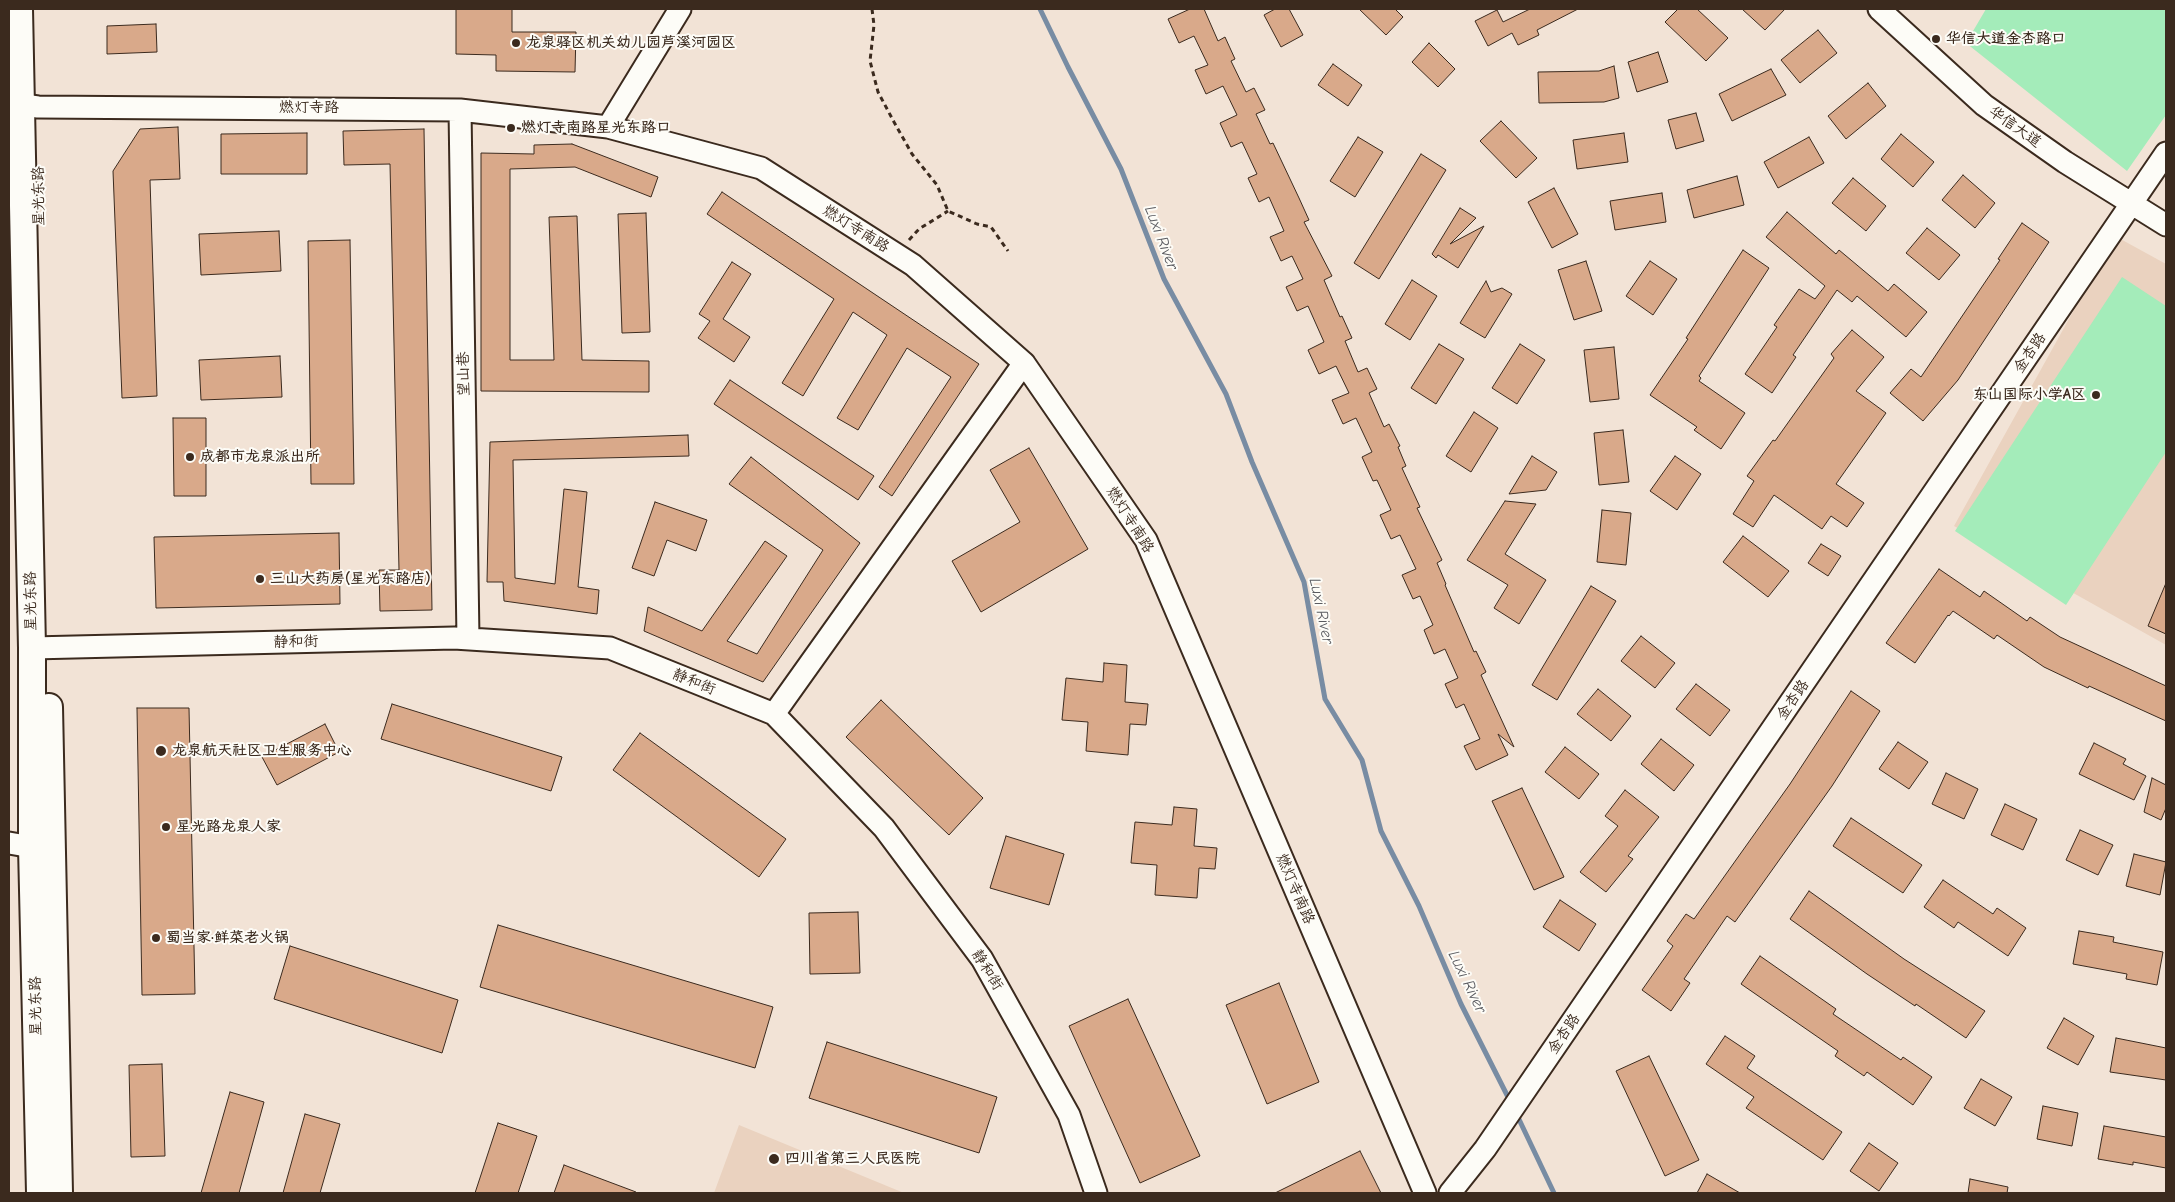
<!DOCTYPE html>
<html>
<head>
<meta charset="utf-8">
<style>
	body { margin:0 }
	#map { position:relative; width:2175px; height:1202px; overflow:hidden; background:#f2e3d6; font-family:"Comic Neue",sans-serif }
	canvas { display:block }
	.frame { position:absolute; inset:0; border:10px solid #3b2a1e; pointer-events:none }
</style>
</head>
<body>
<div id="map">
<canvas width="2175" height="1202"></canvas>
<div class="frame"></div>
</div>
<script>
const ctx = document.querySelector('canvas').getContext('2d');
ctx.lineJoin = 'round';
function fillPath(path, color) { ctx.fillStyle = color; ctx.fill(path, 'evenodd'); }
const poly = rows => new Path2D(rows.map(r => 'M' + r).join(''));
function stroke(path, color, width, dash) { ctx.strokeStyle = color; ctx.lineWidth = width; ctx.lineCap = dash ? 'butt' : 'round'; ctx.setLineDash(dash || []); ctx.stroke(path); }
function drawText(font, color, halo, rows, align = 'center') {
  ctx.font = font + ' "Comic Neue","LXGW WenKai TC",sans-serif'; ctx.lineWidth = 4; ctx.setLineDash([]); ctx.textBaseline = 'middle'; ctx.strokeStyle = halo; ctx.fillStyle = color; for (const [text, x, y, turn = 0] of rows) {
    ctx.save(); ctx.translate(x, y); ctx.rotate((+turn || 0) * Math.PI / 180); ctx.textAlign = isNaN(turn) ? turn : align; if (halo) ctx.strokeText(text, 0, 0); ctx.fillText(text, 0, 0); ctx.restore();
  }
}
fillPath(poly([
	[2115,236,2166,264,2166,645,1954,526],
	[739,1125,904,1193,714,1193]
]), '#ead2bf');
fillPath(poly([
	[1986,9,2166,9,2166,115,2127,171,1966,43],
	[2122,277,2166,306,2166,452,2066,605,1955,531]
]), '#a4ecba');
stroke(poly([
	[1040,9,1068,67,1121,169,1164,279,1226,394,1252,462,1304,582,1325,699,1362,760,1381,831,1419,906,1461,1004,1511,1103],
	[1516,1113,1554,1193]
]), '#788ca3', 5);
const building = poly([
	[456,9,512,9,512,32,576,32,575,72,496,71,496,55,456,54,456,9],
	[1190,9,1204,9,1218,41,1225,37,1235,59,1231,61,1246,92,1254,88,1265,110,1256,114,1270,144,1273,143,1299,198,1309,220,1304,222,1332,276,1324,280,1340,317,1342,316,1352,338,1345,341,1358,372,1367,368,1377,389,1369,393,1384,427,1389,424,1400,446,1398,447,1406,466,1402,468,1420,507,1417,508,1442,560,1437,563,1446,584,1445,585,1474,652,1476,651,1486,672,1481,675,1514,747,1498,734,1508,755,1476,770,1464,746,1480,739,1464,704,1456,708,1445,684,1458,678,1445,649,1434,654,1424,630,1433,625,1420,596,1413,599,1402,575,1416,569,1400,535,1391,539,1380,515,1391,510,1377,480,1373,481,1362,457,1372,452,1356,418,1343,424,1332,400,1349,393,1336,366,1319,374,1308,350,1324,342,1308,306,1297,311,1286,287,1303,279,1292,256,1281,261,1270,237,1284,231,1269,197,1259,202,1248,178,1257,174,1242,142,1231,147,1220,123,1237,115,1223,86,1206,94,1195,70,1208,65,1194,36,1179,43,1168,19,1190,9],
	[1275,9,1289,9,1303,35,1281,47,1264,15,1275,9],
	[1359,9,1395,9,1403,17,1386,35,1359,9],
	[1530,9,1578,9,1537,30,1539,35,1518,45,1512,33,1488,46,1475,21,1497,10,1503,22,1530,9],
	[1678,9,1697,9,1728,38,1706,61,1665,22,1678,9],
	[1742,9,1785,9,1765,30,1742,9],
	[156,24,157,52,107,54,107,26,156,24],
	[1818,30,1837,53,1800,83,1781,60,1818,30],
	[1429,43,1455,69,1438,87,1412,62,1429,43],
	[1658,52,1668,82,1637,92,1628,62,1658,52],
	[1333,64,1362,85,1348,106,1318,85,1333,64],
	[1614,66,1619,98,1604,102,1539,103,1538,72,1599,71,1614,66],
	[1771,69,1786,95,1732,121,1719,94,1771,69],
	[1868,83,1886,106,1846,139,1828,116,1868,83],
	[1696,113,1704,141,1676,149,1668,120,1696,113],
	[1501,121,1537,158,1516,178,1480,141,1501,121],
	[178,127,180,179,150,180,157,396,122,398,113,171,140,129,178,127],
	[424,129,432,610,380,611,379,570,399,570,390,164,344,165,343,131,424,129],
	[307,133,307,174,221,174,221,134,307,133],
	[1624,133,1628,162,1577,169,1573,140,1624,133],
	[1901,134,1934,162,1913,187,1881,159,1901,134],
	[1358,137,1383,152,1355,197,1330,181,1358,137],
	[1809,137,1824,163,1778,188,1764,162,1809,137],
	[572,144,658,177,651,197,575,167,510,169,510,360,554,360,549,217,577,216,582,360,649,361,649,392,481,391,481,153,534,154,534,145,572,144],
	[1421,154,1446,170,1379,279,1354,263,1421,154],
	[1963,175,1995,203,1975,228,1942,200,1963,175],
	[1737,176,1744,205,1694,218,1687,190,1737,176],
	[1853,178,1886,206,1866,231,1832,203,1853,178],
	[1554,188,1578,234,1552,248,1528,202,1554,188],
	[722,192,979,364,892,496,879,487,951,377,907,348,858,430,837,418,887,335,853,312,803,396,782,383,834,299,707,214,722,192],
	[1662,193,1666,222,1615,230,1610,201,1662,193],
	[1460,208,1476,218,1450,244,1484,226,1458,268,1438,255,1436,258,1432,254,1460,208],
	[1787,212,1836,254,1839,250,1888,291,1894,284,1927,312,1906,337,1857,296,1852,302,1837,290,1793,355,1796,357,1772,393,1745,374,1777,327,1774,325,1799,289,1815,299,1825,286,1766,237,1787,212],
	[646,213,650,332,622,333,618,214,646,213],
	[2022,223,2049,242,1958,380,1923,421,1890,393,1911,369,1921,377,2000,260,1998,259,2022,223],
	[1927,228,1960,255,1939,280,1906,253,1927,228],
	[279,231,281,271,201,275,199,234,279,231],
	[350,240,354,484,311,484,308,241,350,240],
	[1743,250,1769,268,1699,376,1701,378,1699,381,1745,413,1721,449,1694,430,1697,427,1650,395,1688,339,1686,338,1743,250],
	[1586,261,1602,311,1574,320,1558,270,1586,261],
	[1650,261,1677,279,1653,315,1626,296,1650,261],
	[732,262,751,274,723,319,750,337,734,362,698,338,710,321,699,314,732,262],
	[1412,280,1437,296,1410,340,1385,324,1412,280],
	[1486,281,1491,292,1502,288,1512,294,1485,338,1460,323,1486,281],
	[1852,330,1884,357,1856,391,1886,413,1836,484,1864,503,1847,527,1831,516,1822,529,1774,495,1753,527,1733,514,1754,481,1747,476,1773,440,1775,441,1834,358,1831,354,1852,330],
	[1439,344,1464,359,1436,404,1411,388,1439,344],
	[1520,344,1545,360,1517,404,1492,388,1520,344],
	[1614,347,1619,399,1590,402,1584,350,1614,347],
	[280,356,282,397,201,400,199,360,280,356],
	[730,380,874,476,858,500,714,404,730,380],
	[1474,412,1498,428,1471,472,1446,456,1474,412],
	[173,418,206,418,206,496,174,496,173,418],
	[1623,430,1629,482,1599,485,1594,433,1623,430],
	[688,435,689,456,513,460,515,578,555,584,564,489,587,492,578,587,599,590,597,614,504,601,503,582,487,582,490,442,688,435],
	[1029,448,1088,549,981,612,952,561,1020,522,990,470,1029,448],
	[1532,456,1557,472,1546,490,1509,494,1532,456],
	[1675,456,1701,474,1677,510,1650,491,1675,456],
	[751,457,860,543,763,682,644,631,648,607,702,631,765,541,787,556,727,641,757,654,823,550,729,484,751,457],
	[1505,501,1536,504,1505,554,1546,580,1519,624,1494,608,1508,585,1467,560,1505,501],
	[655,502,707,520,696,551,667,540,654,576,632,568,655,502],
	[1602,510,1631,513,1626,565,1597,562,1602,510],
	[339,533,340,604,156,608,154,537,339,533],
	[1743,536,1789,571,1768,597,1723,562,1743,536],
	[1821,544,1841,556,1828,576,1808,563,1821,544],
	[1939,569,1980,597,1984,591,2027,621,2030,617,2060,637,2166,686,2166,721,2089,686,2088,688,2044,667,1997,635,1994,639,1953,611,1949,616,1948,615,1915,663,1886,643,1939,569],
	[2166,583,2166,634,2148,626,2166,583],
	[1591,586,1616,601,1557,700,1532,685,1591,586],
	[1641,636,1675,663,1655,688,1621,661,1641,636],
	[1104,663,1127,665,1125,702,1148,704,1146,725,1130,724,1128,755,1086,751,1088,722,1062,720,1066,678,1103,682,1104,663],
	[1696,684,1730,710,1710,736,1676,709,1696,684],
	[1598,689,1631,716,1611,741,1577,714,1598,689],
	[1851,691,1880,711,1832,786,1735,922,1727,916,1684,979,1690,983,1671,1011,1642,990,1673,946,1667,941,1686,914,1694,919,1790,784,1851,691],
	[881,700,983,798,949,835,846,737,881,700],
	[392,704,562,757,551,791,381,739,392,704],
	[137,708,189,708,195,994,142,995,137,708],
	[325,724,339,752,277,785,262,757,325,724],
	[640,733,786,839,759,877,613,770,640,733],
	[1661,739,1694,765,1674,791,1641,764,1661,739],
	[1898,742,1928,762,1909,789,1879,769,1898,742],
	[2094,743,2126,759,2123,764,2146,776,2134,800,2079,774,2094,743],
	[1565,747,1599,774,1579,799,1545,772,1565,747],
	[1946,773,1978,789,1964,819,1932,804,1946,773],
	[2152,778,2166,785,2166,808,2161,820,2144,812,2152,778],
	[1522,788,1564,877,1534,890,1492,801,1522,788],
	[1625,790,1659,817,1628,856,1633,859,1606,892,1580,872,1618,826,1605,816,1625,790],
	[2005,804,2037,819,2023,850,1991,835,2005,804],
	[1174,807,1197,809,1194,846,1217,848,1215,869,1199,868,1197,898,1155,895,1157,865,1131,863,1135,822,1172,825,1174,807],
	[1851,818,1922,865,1903,893,1833,846,1851,818],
	[2080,830,2113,845,2098,875,2066,860,2080,830],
	[1006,836,1064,854,1049,905,990,888,1006,836],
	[2134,854,2166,862,2160,895,2126,886,2134,854],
	[1943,880,1993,914,1997,908,2026,928,2008,956,1958,922,1954,928,1924,907,1943,880],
	[1809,891,1904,959,1985,1011,1966,1038,1916,1004,1915,1006,1867,974,1790,919,1809,891],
	[1560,900,1596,924,1579,951,1543,927,1560,900],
	[858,912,860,973,810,974,809,913,858,912],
	[498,925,773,1007,755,1068,480,987,498,925],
	[2079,931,2114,937,2113,942,2163,952,2157,985,2126,979,2127,974,2073,964,2079,931],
	[290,946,458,1000,442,1053,274,999,290,946],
	[1760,956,1836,1009,1833,1014,1901,1060,1903,1057,1932,1077,1913,1105,1867,1072,1864,1076,1835,1056,1838,1051,1741,984,1760,956],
	[1279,983,1319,1082,1267,1104,1226,1005,1279,983],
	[1128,999,1200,1156,1140,1183,1069,1026,1128,999],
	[2064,1018,2094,1036,2078,1065,2047,1048,2064,1018],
	[1725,1036,1755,1056,1747,1068,1842,1132,1823,1160,1746,1108,1754,1097,1706,1064,1725,1036],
	[2116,1038,2166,1048,2166,1080,2110,1072,2116,1038],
	[827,1042,997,1097,979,1153,809,1098,827,1042],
	[1649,1056,1699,1160,1665,1176,1616,1071,1649,1056],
	[162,1064,165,1156,131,1157,129,1065,162,1064],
	[1981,1079,2012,1097,1995,1126,1964,1108,1981,1079],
	[230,1092,264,1102,239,1193,201,1193,230,1092],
	[2043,1106,2078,1113,2072,1146,2037,1139,2043,1106],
	[305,1114,340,1124,320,1193,283,1193,305,1114],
	[498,1123,537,1136,518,1193,475,1193,498,1123],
	[2104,1126,2166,1137,2166,1168,2133,1162,2133,1165,2098,1159,2104,1126],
	[1869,1143,1898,1163,1879,1191,1850,1171,1869,1143],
	[1360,1151,1381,1193,1275,1193,1360,1151],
	[564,1165,636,1192,636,1193,554,1193,564,1165],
	[1707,1174,1740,1193,1697,1193,1707,1174],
	[1970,1179,2008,1187,2007,1193,1968,1193,1970,1179]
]);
fillPath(building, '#d9a98a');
stroke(building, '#3b2a1e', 1);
const minor = poly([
	[1879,9,1984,105,2065,162,2166,225],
	[9,103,38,107,460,110,608,127,761,168,913,265,1024,363,1146,540,1425,1193],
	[460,110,468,639],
	[608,127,680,9],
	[32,648,454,638,610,648,774,714,884,828,982,959,1069,1115,1096,1193],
	[774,714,1024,363],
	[9,843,32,847],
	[1450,1193,1485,1149,2166,153]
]);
const major = poly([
	[19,9,32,648,32,847,40,1193],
	[49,707,59,1193]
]);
stroke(minor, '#3b2a1e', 25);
stroke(major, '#3b2a1e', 30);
stroke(poly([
	[872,9,874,25,870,61,878,92,894,122,912,154,937,185,948,211,977,224,991,227,1008,251],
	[909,240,919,229,948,211]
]), '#3b2a1e', 3, [5, 4]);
stroke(minor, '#fdfcf7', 21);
stroke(major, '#fdfcf7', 26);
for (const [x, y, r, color] of [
	[1936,39,5,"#3b2a1e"],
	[516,43,5,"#3b2a1e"],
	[511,128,5,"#3b2a1e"],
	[2096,395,5,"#3b2a1e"],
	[190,457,5,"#3b2a1e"],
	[260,579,5,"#3b2a1e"],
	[161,751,6,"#3b2a1e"],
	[166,827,5,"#3b2a1e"],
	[156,938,5,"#3b2a1e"],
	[774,1159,6,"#3b2a1e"]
]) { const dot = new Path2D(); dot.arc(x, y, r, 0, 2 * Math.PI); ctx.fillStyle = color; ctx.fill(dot); stroke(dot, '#fdfcf7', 2); }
drawText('bold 15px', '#3b2a1e', '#fdfcf7', [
	["华信大道金杏路口",1946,39],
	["龙泉驿区机关幼儿园芦溪河园区",526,43],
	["燃灯寺南路星光东路口",521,128],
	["东山国际小学A区",2086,395,"right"],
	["成都市龙泉派出所",200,457],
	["三山大药房(星光东路店)",270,579],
	["龙泉航天社区卫生服务中心",172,751],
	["星光路龙泉人家",176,827],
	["蜀当家·鲜菜老火锅",166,938],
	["四川省第三人民医院",785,1159]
], 'left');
drawText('15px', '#3b2a1e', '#fdfcf7', [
	["燃灯寺路",309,108],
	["华信大道",2015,127,35],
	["星光东路",39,196,-91],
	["燃灯寺南路",856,229,32],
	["金杏路",2030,353,-56],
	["望山巷",464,374,-91],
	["燃灯寺南路",1130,520,58],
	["星光东路",31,601,-91],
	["静和街",296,642,-1],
	["静和街",694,682,22],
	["金杏路",1793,700,-56],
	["燃灯寺南路",1295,889,67],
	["静和街",987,970,58],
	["星光东路",36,1006,-91],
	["金杏路",1564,1034,-56]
]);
drawText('italic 16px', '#5a5b60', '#fdfcf7', [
	["Luxi River",1161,238,69],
	["Luxi River",1321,611,78],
	["Luxi River",1467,982,64]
]);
</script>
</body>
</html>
